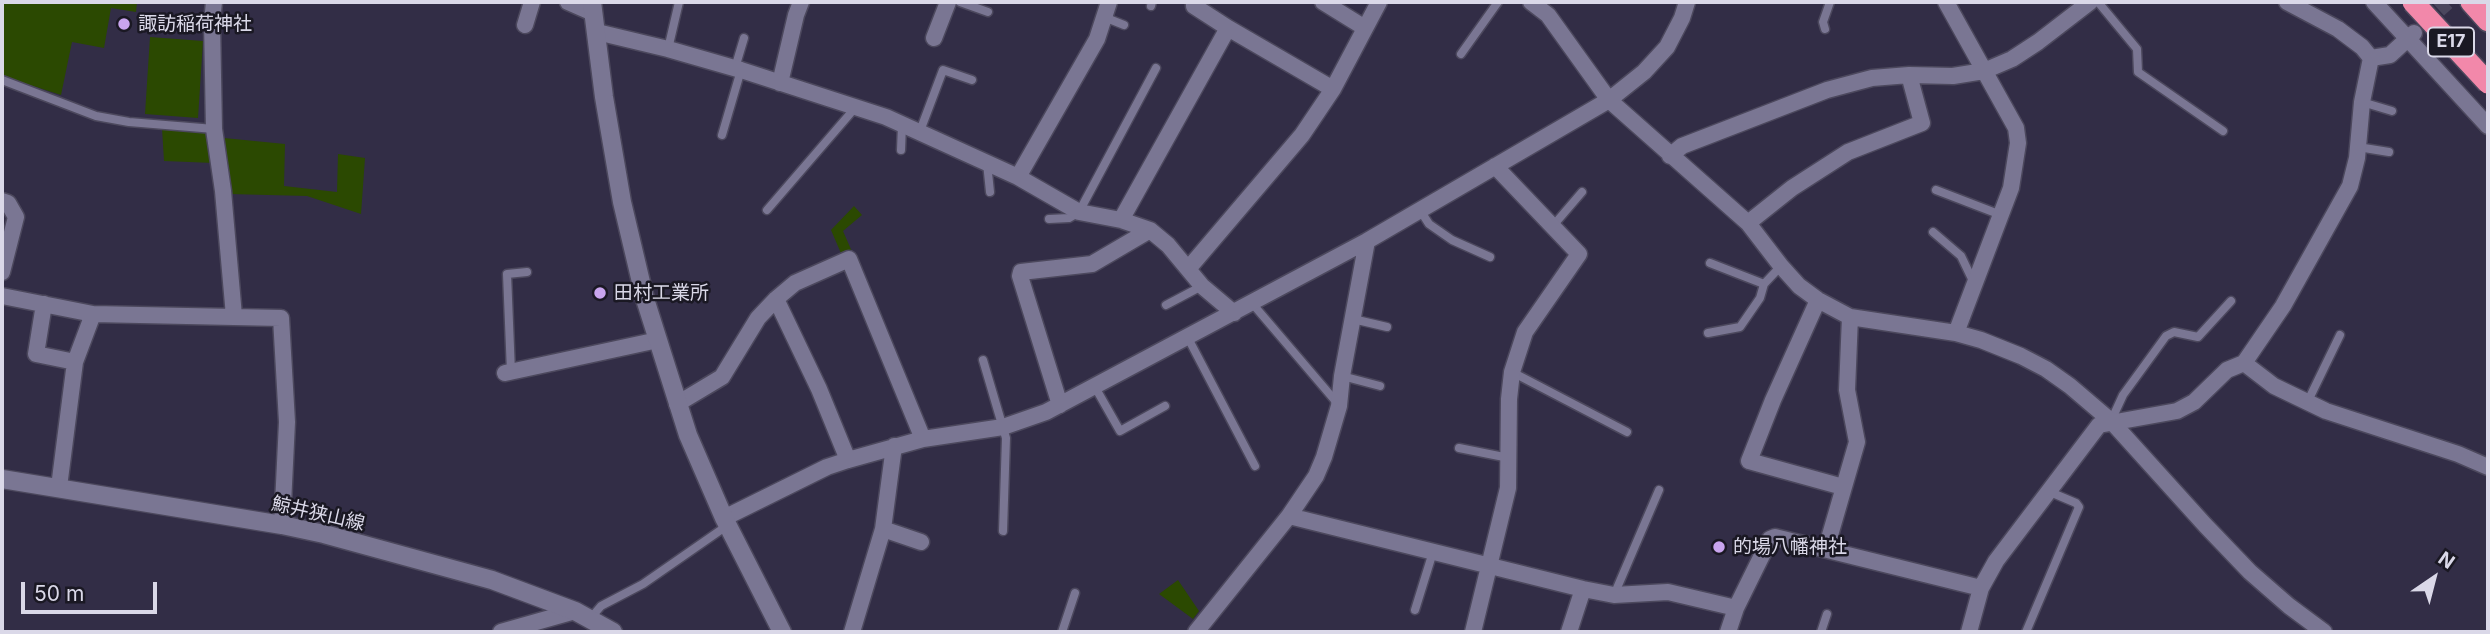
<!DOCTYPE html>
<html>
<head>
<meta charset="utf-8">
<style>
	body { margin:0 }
	#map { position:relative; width:2490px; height:634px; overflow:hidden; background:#322d46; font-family:Inter,sans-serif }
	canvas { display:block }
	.frame { position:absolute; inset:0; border:4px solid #dad8e8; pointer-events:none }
	.north { position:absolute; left:2399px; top:543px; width:70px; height:70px; -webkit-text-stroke:5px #1a1823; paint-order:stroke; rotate:35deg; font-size:19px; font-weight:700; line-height:28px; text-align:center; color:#dad8e8 }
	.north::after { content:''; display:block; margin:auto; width:24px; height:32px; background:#dad8e8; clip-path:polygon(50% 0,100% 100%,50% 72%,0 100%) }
	.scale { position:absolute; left:21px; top:582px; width:136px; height:32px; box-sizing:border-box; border:4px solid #dad8e8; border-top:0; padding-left:9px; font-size:21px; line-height:24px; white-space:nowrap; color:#dad8e8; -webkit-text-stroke:5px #1a1823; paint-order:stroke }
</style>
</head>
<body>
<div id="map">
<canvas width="2490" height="634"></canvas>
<div class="frame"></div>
<div class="north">N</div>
<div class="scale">50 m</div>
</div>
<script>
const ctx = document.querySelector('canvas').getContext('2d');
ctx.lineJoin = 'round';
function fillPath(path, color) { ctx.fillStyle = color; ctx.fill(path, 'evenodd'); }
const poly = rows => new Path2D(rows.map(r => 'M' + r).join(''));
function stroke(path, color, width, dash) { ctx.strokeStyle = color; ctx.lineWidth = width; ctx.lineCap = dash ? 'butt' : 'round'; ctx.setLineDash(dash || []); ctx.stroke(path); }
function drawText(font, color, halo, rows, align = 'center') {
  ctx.font = font + ' Inter,"Noto Sans JP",sans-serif'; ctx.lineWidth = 5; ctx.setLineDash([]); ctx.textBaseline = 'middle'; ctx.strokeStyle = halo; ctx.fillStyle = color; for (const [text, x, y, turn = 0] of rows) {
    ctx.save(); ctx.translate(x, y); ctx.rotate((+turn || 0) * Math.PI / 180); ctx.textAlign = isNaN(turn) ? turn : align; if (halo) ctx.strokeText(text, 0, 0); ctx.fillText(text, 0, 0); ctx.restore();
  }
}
fillPath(poly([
	[2,2,137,2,136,12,111,8,104,48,72,42,61,95,2,76],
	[150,37,203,41,198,118,145,114],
	[162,128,208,132,214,163,164,161],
	[224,138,285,144,284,186,337,192,338,154,365,158,361,214,307,196,229,194],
	[854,206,862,215,843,231,853,254,843,258,831,230],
	[1178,580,1199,611,1193,619,1159,594]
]), '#2b4901');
stroke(poly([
	[2421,26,2447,2]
]), '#4b475e', 16, [16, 8]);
const lane = poly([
	[960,2,988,12],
	[2098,2,2137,49,2138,72,2223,131],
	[1151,6,1152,2],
	[1104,17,1124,25],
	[1825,29,1823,22,1830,2],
	[668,49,679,2],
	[1461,54,1498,2],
	[735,68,744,38],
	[2,80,96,116,129,122,214,129],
	[2362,102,2392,111],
	[920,131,943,70,972,80],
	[722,135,741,70],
	[2358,147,2389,152],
	[901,150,902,125],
	[987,163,990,192],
	[1936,190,2001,215],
	[767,210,855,108],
	[1420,210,1429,224,1452,240,1490,257],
	[1049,219,1069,218,1079,212,1156,68],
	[1552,227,1582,192],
	[1933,232,1961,256,1974,283],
	[1710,263,1764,284],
	[1251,302,1338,404],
	[1166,305,1202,286],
	[1353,319,1387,327],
	[1708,333,1740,327,1760,298,1764,284,1781,266],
	[1188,338,1255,466],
	[983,360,1006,438,1003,531],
	[511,372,507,274,527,272],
	[1512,372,1627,432],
	[1342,376,1380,386],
	[1095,387,1120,431,1165,406],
	[2307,403,2340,335],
	[2111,421,2123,395,2166,336,2174,332,2198,337,2231,301],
	[1459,448,1509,458],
	[1614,595,1659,490],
	[1415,610,1433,552],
	[590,619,601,606,643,584,728,525],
	[1062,632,1075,593],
	[1821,632,1827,614],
	[2026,632,2079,507,2076,503,2050,492]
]);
const street = poly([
	[214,2,212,22,214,129,223,191,234,316],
	[568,2,593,13],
	[1323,2,1365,28],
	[1531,2,1548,15,1609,100,1748,223,1781,266,1799,286,1818,300,1850,317,1956,333,1981,340,2021,356,2046,369,2070,386,2111,421,2205,525,2250,572,2289,606,2324,632],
	[1946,2,2016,128,2018,143,2011,188,1956,333],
	[2287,2,2338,29,2362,47,2371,58,2390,55,2414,33],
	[2374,2,2488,126],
	[525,25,532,2],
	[1228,28,1333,89],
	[597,32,668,49,741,70,886,117,1018,177,1079,212,1121,220,1150,230,1168,245,1202,286,1234,313],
	[934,38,948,2],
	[780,83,796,15,801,2],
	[1670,156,1682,146,1827,90,1872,78,1909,75,1953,76,1984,71,2012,59,2038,42,2090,2],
	[1018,177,1097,39,1109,2],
	[2,201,8,203,16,217,2,272],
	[1121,220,1228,28,1194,6,1194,2],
	[1748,223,1792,188,1848,152,1922,123,1909,75],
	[1188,269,1302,135,1333,89,1379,2],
	[2,296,93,314,281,318,287,422,282,525],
	[776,299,819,389,848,460],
	[1818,300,1773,400,1749,461,1843,487],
	[44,304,36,354,75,362,59,487],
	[75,362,93,314],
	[2244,363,2274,386,2326,411,2458,454,2488,467],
	[505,373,658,340],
	[677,404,722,377,758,318,776,299,795,283,849,259,923,439],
	[1060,405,1020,276,1021,272,1092,264,1150,230],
	[1289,516,1583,589,1614,595,1668,592,1736,608],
	[724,518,827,467,848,460,923,439,1003,427,1046,412,1367,241],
	[883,529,921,542],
	[1826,549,1857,442,1847,390,1850,317],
	[501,632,575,611],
	[852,632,883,529,894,446],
	[1196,632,1289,516,1316,476,1324,457,1339,406,1342,376,1367,241,1609,100,1644,72,1667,47,1682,18,1687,2],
	[1473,632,1508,488,1509,399,1512,372,1525,332,1579,254,1495,166],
	[1569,632,1583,589],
	[1728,632,1736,608,1770,539,1775,537,1981,588,1996,561,2099,425,2177,411,2194,402,2227,370,2244,363,2283,306,2350,186,2357,158,2362,102,2371,58],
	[1969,632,1981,588]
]);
const secondary = poly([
	[592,2,604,97,622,202,645,299,688,435,724,518,782,632],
	[2,479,282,525,324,534,492,580,575,611,613,632]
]);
const highway = poly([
	[2471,2,2488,21]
]);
stroke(lane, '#4c485d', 11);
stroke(street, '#4c485d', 19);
stroke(secondary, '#4c485d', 21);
stroke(highway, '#4c485d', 24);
stroke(lane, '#7a7693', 8);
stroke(street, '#7a7693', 16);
stroke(secondary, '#7a7693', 18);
stroke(highway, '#f288aa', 21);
const highwayBridge = poly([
	[2413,2,2488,83]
]);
stroke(highwayBridge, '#4c485d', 24, []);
stroke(highwayBridge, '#f288aa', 21);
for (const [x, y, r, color] of [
	[124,24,7,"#c9a5ee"],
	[600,293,7,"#c9a5ee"],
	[1719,547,7,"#c9a5ee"]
]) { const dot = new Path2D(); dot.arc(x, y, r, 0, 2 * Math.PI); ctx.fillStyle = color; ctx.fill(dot); stroke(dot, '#1a1823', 2.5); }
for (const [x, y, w] of [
	[2451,42,46]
]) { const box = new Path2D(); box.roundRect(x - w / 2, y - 14.5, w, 29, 5); ctx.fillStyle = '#1a1823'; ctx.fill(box); stroke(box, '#dad8e8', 2); }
drawText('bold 18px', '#dad8e8', null, [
	["E17",2451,42]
]);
drawText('19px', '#dad8e8', '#1a1823', [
	["諏訪稲荷神社",138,24],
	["田村工業所",614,293],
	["的場八幡神社",1733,547]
], 'left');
drawText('19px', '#dad8e8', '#1a1823', [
	["鯨井狭山線",318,514,13]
]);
</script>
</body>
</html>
